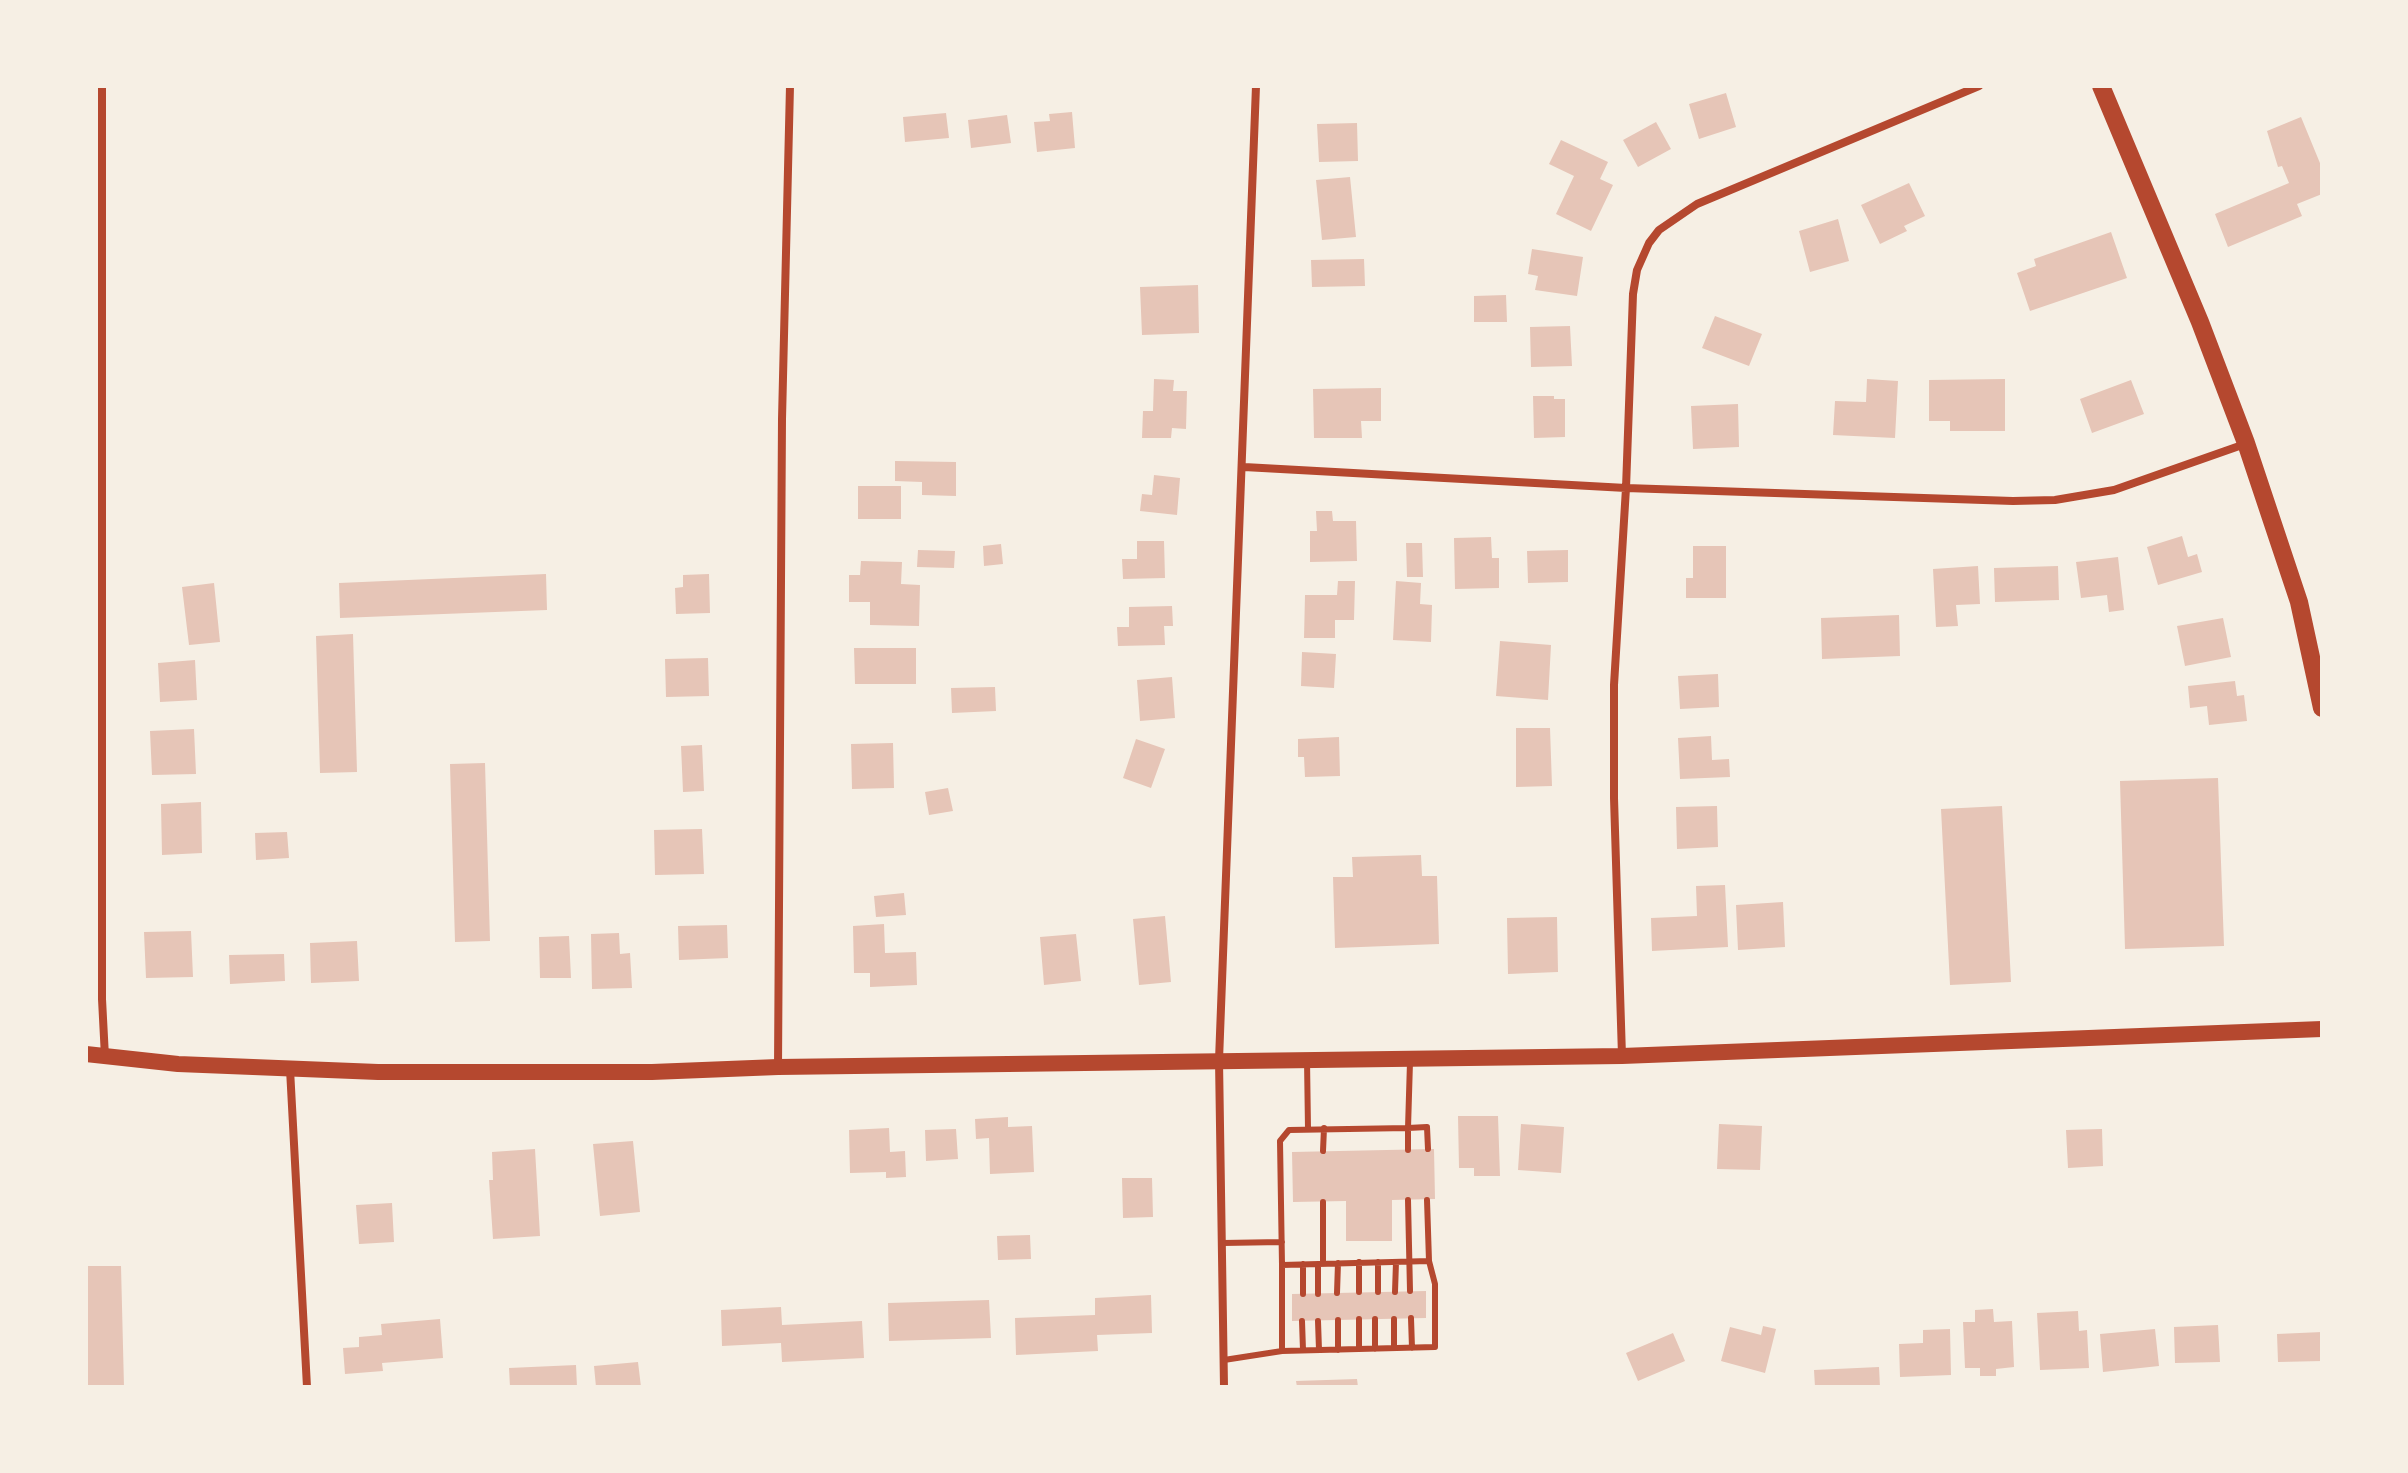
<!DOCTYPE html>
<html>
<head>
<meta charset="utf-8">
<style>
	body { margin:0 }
	#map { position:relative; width:2408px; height:1473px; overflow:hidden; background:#f6efe4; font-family:"PT Sans",sans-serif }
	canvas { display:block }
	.frame { position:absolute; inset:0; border:88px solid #f6efe4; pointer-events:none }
</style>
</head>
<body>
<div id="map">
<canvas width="2408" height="1473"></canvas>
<div class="frame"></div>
</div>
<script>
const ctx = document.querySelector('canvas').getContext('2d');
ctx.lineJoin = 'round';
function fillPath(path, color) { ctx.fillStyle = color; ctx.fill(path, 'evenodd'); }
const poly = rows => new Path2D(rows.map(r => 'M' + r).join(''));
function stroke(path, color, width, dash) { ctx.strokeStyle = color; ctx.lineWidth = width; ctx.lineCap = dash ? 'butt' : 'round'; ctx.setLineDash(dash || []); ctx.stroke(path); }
fillPath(poly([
	[1726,93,1736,127,1699,139,1689,104],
	[1072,112,1075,148,1037,152,1034,122,1050,121,1049,114],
	[946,113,949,138,905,142,903,117],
	[1007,115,1011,143,971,148,968,120],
	[2301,117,2322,168,2322,194,2297,204,2302,216,2228,247,2215,214,2289,183,2282,166,2278,167,2267,131],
	[1656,122,1671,149,1638,167,1623,140],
	[1357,123,1358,161,1319,162,1317,124],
	[1561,140,1608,162,1600,179,1613,185,1591,231,1556,214,1574,176,1549,164],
	[1350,177,1356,237,1322,240,1316,180],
	[1909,183,1925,216,1904,226,1907,231,1880,244,1861,205],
	[1838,219,1849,261,1810,272,1799,231],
	[2111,232,2127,278,2030,311,2017,273,2036,266,2034,259],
	[1532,249,1583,257,1577,296,1535,290,1538,276,1528,274],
	[1364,259,1365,286,1312,287,1311,260],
	[1198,285,1199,333,1142,335,1140,287],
	[1506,295,1507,322,1474,322,1474,296],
	[1715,316,1762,334,1749,366,1702,348],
	[1570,326,1572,366,1531,367,1530,327],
	[1154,379,1174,380,1173,391,1187,391,1186,429,1172,428,1171,438,1142,438,1143,411,1153,411],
	[1867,379,1898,381,1895,438,1833,435,1835,401,1866,402],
	[2005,379,2005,431,1950,431,1950,421,1929,421,1929,380],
	[2131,380,2144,414,2092,433,2080,399],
	[1381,388,1381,421,1361,421,1362,438,1314,438,1313,389],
	[1533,396,1554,396,1554,399,1565,399,1565,437,1534,438],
	[1738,404,1739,447,1693,449,1691,406],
	[895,461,956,462,956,496,922,495,922,482,895,481],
	[1154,475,1180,478,1177,515,1140,511,1142,494,1152,495],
	[858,486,901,486,901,519,858,519],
	[1316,511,1332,511,1333,521,1356,521,1357,561,1310,562,1310,531,1317,531],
	[2182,536,2188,557,2197,554,2202,572,2158,585,2147,547],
	[1491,537,1492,558,1499,558,1499,588,1455,589,1454,538],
	[1137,541,1164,541,1165,578,1123,579,1122,559,1137,559],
	[1406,543,1422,543,1423,577,1407,577],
	[1001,544,1003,564,984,566,983,546],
	[1693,546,1726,546,1726,598,1686,598,1686,578,1693,578],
	[918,550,955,551,954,568,917,567],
	[1568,550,1568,582,1528,583,1527,551],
	[2118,557,2124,610,2109,612,2107,595,2081,598,2076,562],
	[861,561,902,562,901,584,920,585,919,626,870,625,870,602,849,602,849,575,860,575],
	[1978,566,1980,604,1956,605,1958,626,1936,627,1933,569],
	[2058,566,2059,600,1995,602,1994,568],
	[546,574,547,610,340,618,339,583],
	[709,574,710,613,676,614,675,588,683,587,683,575],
	[1338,581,1355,581,1354,620,1335,620,1335,638,1304,638,1305,595,1337,595],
	[1396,581,1421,583,1420,604,1432,605,1431,642,1393,640],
	[214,583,220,642,189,645,182,587],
	[1172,606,1173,626,1164,626,1165,645,1118,646,1117,627,1129,627,1129,607],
	[1899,615,1900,656,1822,659,1821,618],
	[2223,618,2231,657,2185,666,2177,626],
	[353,634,357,772,320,773,316,636],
	[1500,641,1551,645,1548,700,1496,696],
	[854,648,916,648,916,684,855,684],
	[1302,652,1336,654,1334,688,1301,686],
	[708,658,709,696,666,697,665,659],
	[195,660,197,700,160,702,158,663],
	[1718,674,1719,707,1680,709,1678,676],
	[1172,677,1175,718,1140,721,1137,680],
	[2235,681,2237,696,2244,695,2247,721,2209,725,2207,706,2190,708,2188,686],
	[995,687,996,711,952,713,951,688],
	[1516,728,1550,728,1552,786,1516,787],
	[194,729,196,774,152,775,150,731],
	[1711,736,1712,760,1729,759,1730,777,1680,779,1678,738],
	[1339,737,1340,776,1305,777,1304,757,1298,757,1298,739],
	[1136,739,1165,749,1151,788,1123,778],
	[893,743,894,788,852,789,851,744],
	[702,745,704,791,683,792,681,746],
	[485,763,490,941,455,942,450,764],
	[2218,778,2224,946,2125,949,2120,781],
	[948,788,953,811,929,815,925,792],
	[201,802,202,853,162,855,161,804],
	[1717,806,1718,847,1677,849,1676,807],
	[2002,806,2011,982,1950,985,1941,809],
	[702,829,704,874,655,875,654,830],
	[287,832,289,858,256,860,255,833],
	[1421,855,1422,876,1437,876,1439,944,1335,948,1333,877,1353,877,1352,857],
	[1725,885,1728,947,1652,951,1651,918,1697,916,1696,886],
	[904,893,906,915,876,917,874,896],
	[1783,902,1785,947,1738,950,1736,905],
	[1165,916,1171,982,1139,985,1133,919],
	[1557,917,1558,972,1508,974,1507,918],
	[884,924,885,953,916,952,917,985,870,987,870,973,854,973,853,926],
	[727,925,728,958,679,960,678,926],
	[191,931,193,977,146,978,144,932],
	[619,933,620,954,630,953,632,988,592,989,591,934],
	[1076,934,1081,981,1044,985,1040,937],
	[569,936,571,978,540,978,539,937],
	[357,941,359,981,311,983,310,943],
	[284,954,285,981,230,984,229,955],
	[1458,1116,1498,1116,1500,1176,1474,1176,1474,1168,1459,1168],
	[1008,1117,1008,1127,1032,1126,1034,1172,990,1174,989,1138,976,1139,975,1119],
	[1521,1124,1564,1127,1561,1173,1518,1170],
	[1719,1124,1762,1126,1760,1170,1717,1169],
	[889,1128,890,1152,905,1151,906,1177,886,1178,886,1172,850,1173,849,1130],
	[956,1129,958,1159,926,1161,925,1130],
	[2102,1129,2103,1166,2068,1168,2066,1130],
	[633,1141,640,1212,600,1216,593,1144],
	[535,1149,540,1236,493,1239,489,1180,493,1180,492,1152],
	[1434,1149,1435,1199,1392,1200,1392,1241,1346,1241,1346,1201,1293,1202,1292,1152],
	[1122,1178,1152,1178,1153,1217,1123,1218],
	[392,1203,394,1242,359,1244,356,1205],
	[1030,1235,1031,1259,998,1260,997,1236],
	[86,1266,121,1266,124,1387,86,1387],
	[1426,1291,1426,1318,1292,1321,1292,1294],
	[1151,1295,1152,1333,1097,1335,1098,1351,1016,1355,1015,1318,1095,1315,1095,1298],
	[989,1300,991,1338,889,1341,888,1303],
	[781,1307,782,1325,862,1321,864,1358,782,1362,781,1343,722,1346,721,1310],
	[1993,1309,1994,1322,2012,1321,2014,1367,1996,1369,1996,1376,1980,1376,1980,1368,1965,1368,1963,1322,1975,1322,1975,1310],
	[2078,1311,2079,1331,2087,1330,2089,1368,2040,1370,2037,1313],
	[440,1319,443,1358,382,1363,383,1371,345,1374,343,1348,359,1347,359,1337,382,1335,381,1324],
	[2218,1325,2220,1362,2175,1363,2174,1327],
	[1763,1326,1776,1329,1765,1373,1721,1361,1730,1327,1761,1335],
	[1950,1329,1951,1375,1900,1377,1899,1344,1923,1343,1923,1330],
	[2155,1329,2159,1366,2103,1372,2100,1334],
	[2322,1332,2322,1361,2278,1362,2277,1334],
	[1673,1333,1685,1361,1638,1381,1626,1353],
	[638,1362,641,1387,596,1387,594,1366],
	[576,1365,577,1387,510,1387,509,1368],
	[1879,1367,1880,1387,1815,1387,1814,1370],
	[1357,1379,1358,1387,1297,1387,1296,1381]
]), '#e6c5b7');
stroke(poly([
	[1307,1060,1308,1129],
	[1410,1062,1408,1128,1289,1130,1280,1141,1282,1265,1429,1261,1427,1200],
	[1408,1150,1408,1128,1427,1127,1428,1149],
	[1323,1151,1324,1128],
	[1408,1200,1410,1291],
	[1323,1202,1323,1264],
	[1223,1243,1282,1242],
	[1378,1262,1378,1292],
	[1303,1264,1303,1294],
	[1282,1265,1282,1351],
	[1359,1292,1359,1262],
	[1395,1292,1396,1262],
	[1337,1293,1338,1263],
	[1318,1294,1318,1264],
	[1411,1318,1412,1348],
	[1359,1319,1359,1349],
	[1394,1319,1394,1348],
	[1338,1320,1338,1350],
	[1302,1321,1303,1350],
	[1318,1321,1319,1350],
	[1375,1349,1375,1319],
	[1224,1360,1282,1351,1435,1347,1435,1284,1429,1261]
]), '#b5482f', 6);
stroke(poly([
	[102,86,102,999,105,1057],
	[1244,467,1626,488,2013,501,2055,500,2114,490,2245,444],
	[1622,1056,1614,798,1614,685,1626,488,1633,294,1637,270,1649,243,1659,230,1697,204,1979,86],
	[778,1067,782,419,790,86],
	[290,1069,307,1387],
	[1224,1387,1219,1060,1256,86]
]), '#b5482f', 8);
stroke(poly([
	[86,1054,178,1064,378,1072,652,1072,778,1067,1622,1056,2322,1029]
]), '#b5482f', 16);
stroke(poly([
	[2101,86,2200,322,2246,443,2299,602,2322,708]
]), '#b5482f', 18);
</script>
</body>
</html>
